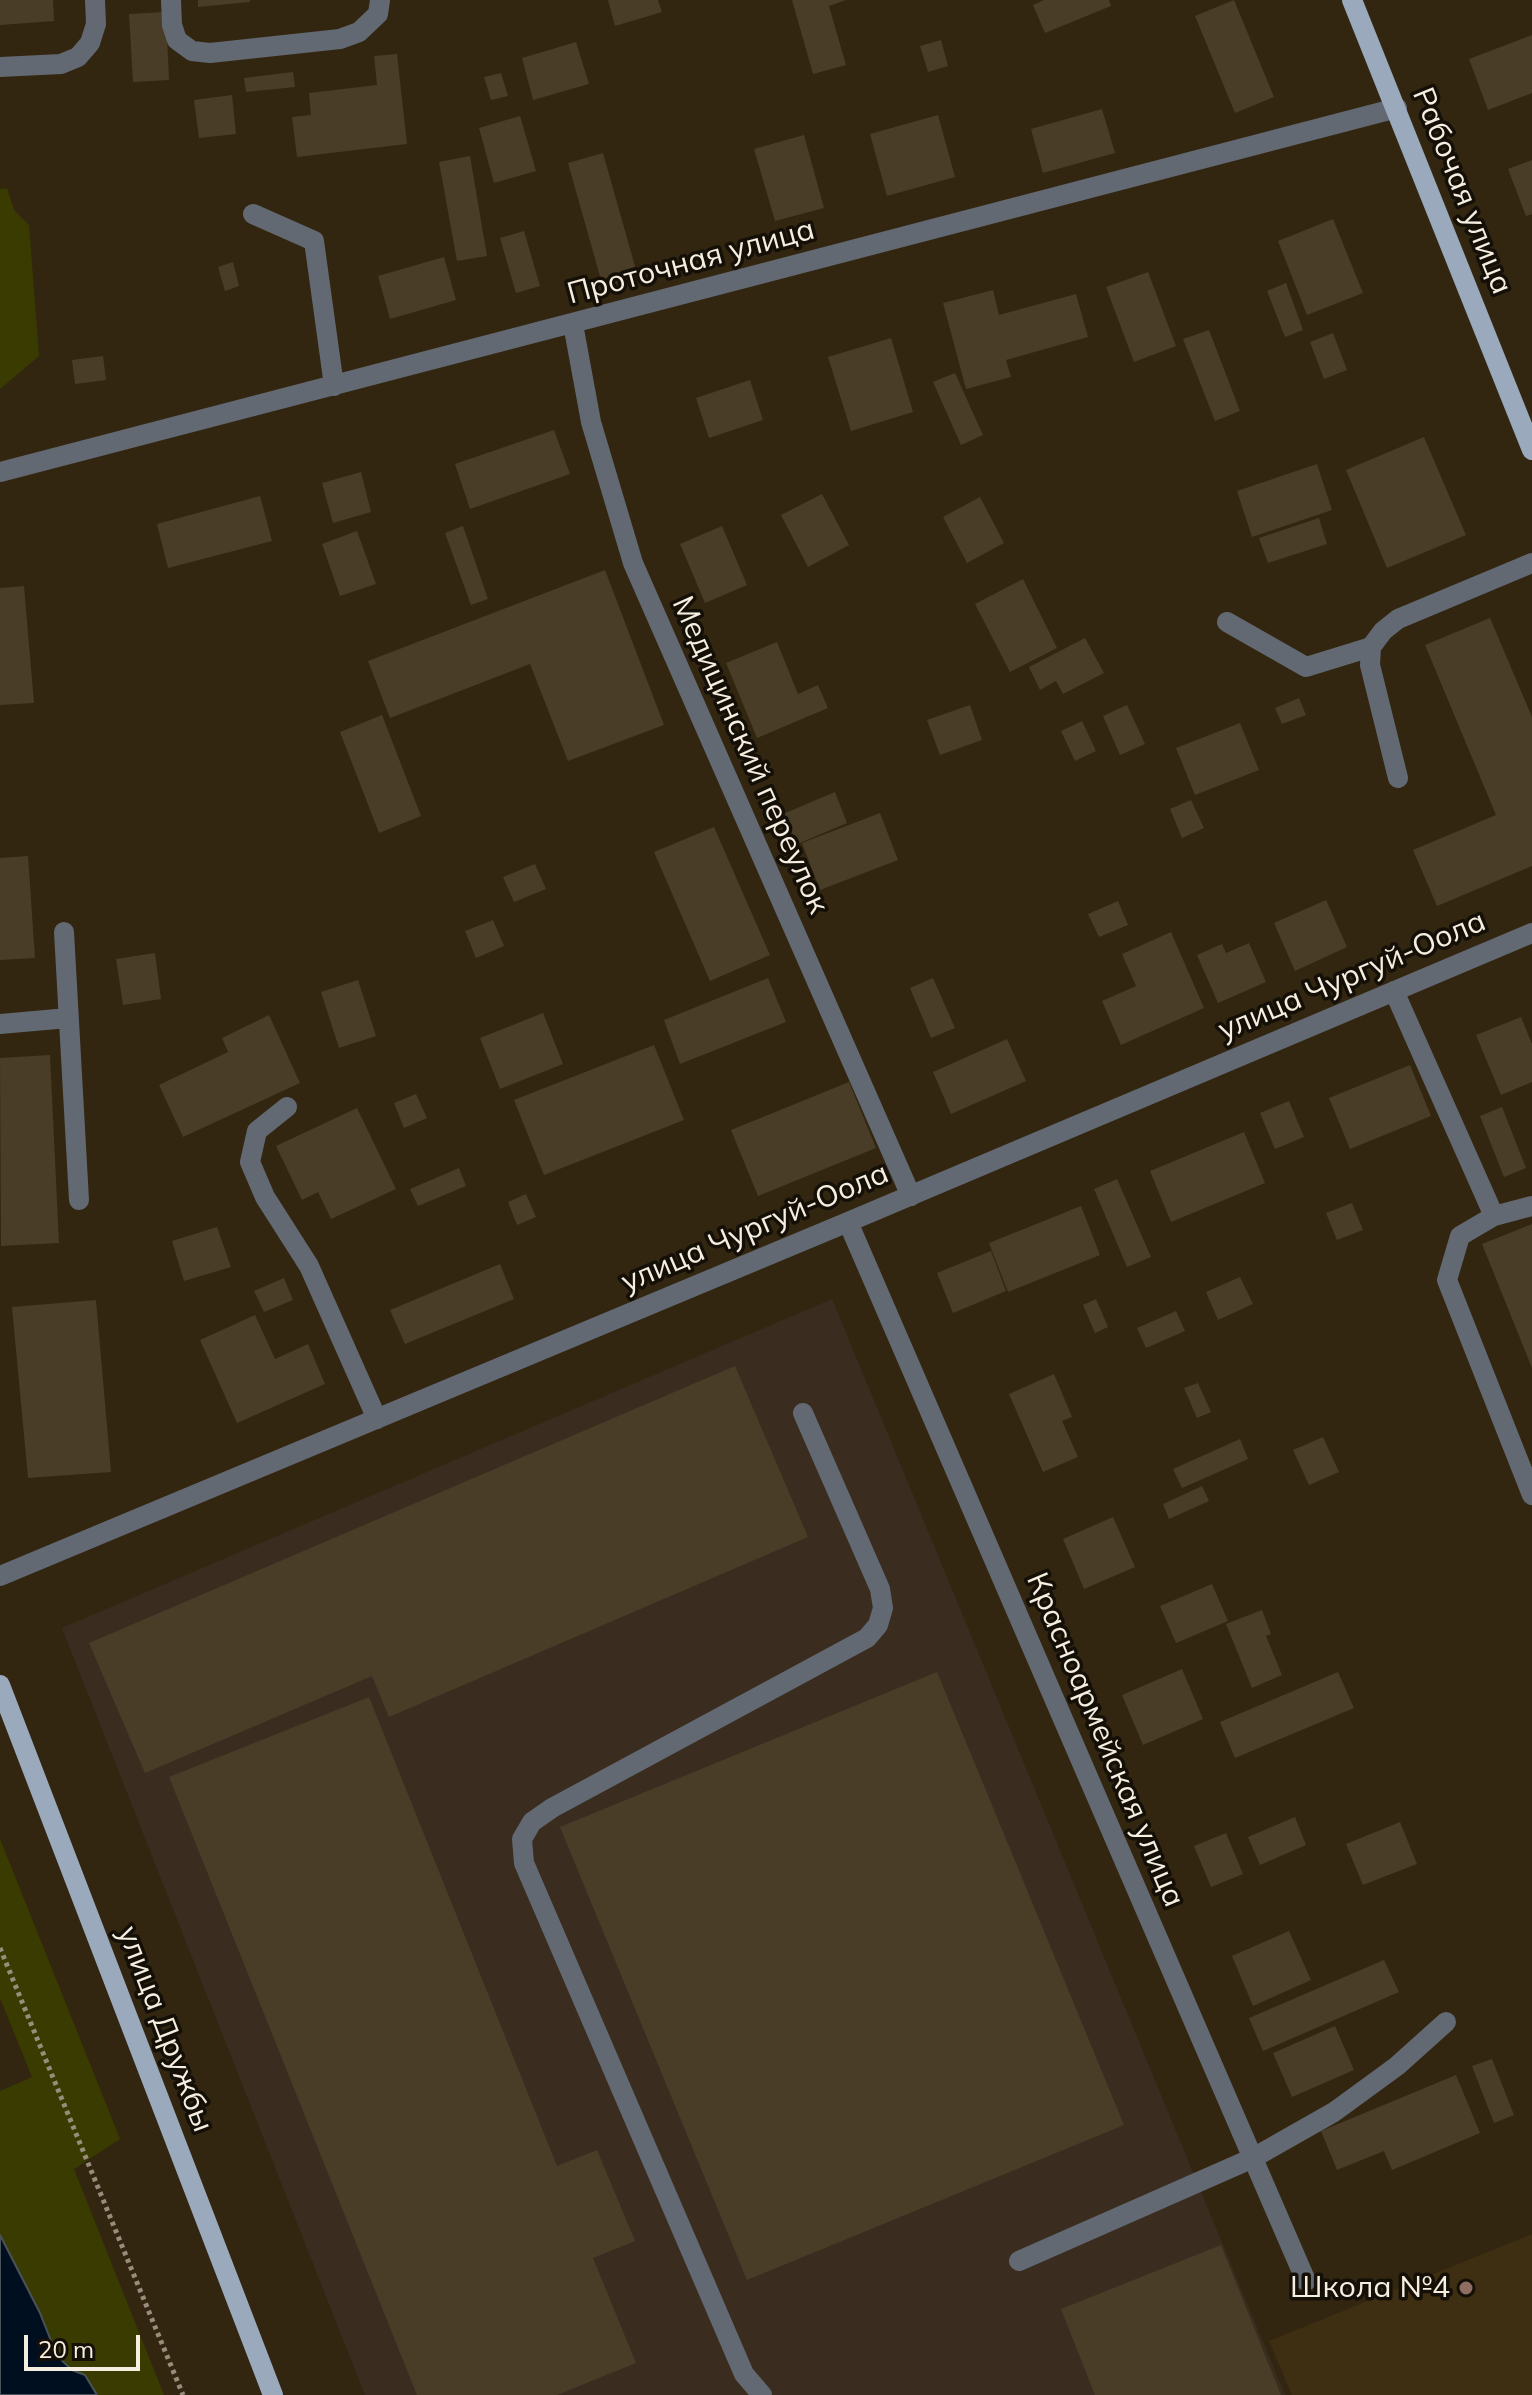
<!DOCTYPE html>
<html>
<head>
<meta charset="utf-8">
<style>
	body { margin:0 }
	#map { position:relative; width:1532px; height:2395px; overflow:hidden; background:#322611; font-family:Mulish,sans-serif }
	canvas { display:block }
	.scale { position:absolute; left:24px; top:2335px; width:116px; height:36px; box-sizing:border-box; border:4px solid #f6eee1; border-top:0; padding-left:10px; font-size:24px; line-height:28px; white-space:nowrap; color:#f6eee1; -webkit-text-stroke:6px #151007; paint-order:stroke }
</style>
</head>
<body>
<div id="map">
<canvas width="1532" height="2395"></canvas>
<div class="scale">20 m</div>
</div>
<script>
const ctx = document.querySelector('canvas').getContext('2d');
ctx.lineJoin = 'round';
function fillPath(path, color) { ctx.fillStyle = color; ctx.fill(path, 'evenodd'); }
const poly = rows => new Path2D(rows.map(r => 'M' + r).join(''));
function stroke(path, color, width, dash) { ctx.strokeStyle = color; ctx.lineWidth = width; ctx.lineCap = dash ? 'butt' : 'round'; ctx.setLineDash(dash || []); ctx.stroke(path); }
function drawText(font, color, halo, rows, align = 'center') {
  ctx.font = font + ' Mulish,sans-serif'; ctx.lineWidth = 7; ctx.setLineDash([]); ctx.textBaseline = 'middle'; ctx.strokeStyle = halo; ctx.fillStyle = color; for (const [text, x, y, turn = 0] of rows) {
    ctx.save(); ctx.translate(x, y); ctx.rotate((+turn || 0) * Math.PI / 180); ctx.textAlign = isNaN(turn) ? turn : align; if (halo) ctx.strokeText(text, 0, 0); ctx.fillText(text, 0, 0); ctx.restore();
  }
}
fillPath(poly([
	[832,1299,1285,2395,365,2395,62,1628]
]), '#3a2d20');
fillPath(poly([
	[1532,2234,1532,2395,1292,2395,1269,2341]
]), '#3e2e12');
fillPath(poly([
	[7,188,14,210,29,225,39,356,0,389,0,189],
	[0,1839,120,2139,74,2169,164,2395,0,2395,0,2091,32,2077,0,1998]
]), '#3a3b01');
const water = poly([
	[0,2235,40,2313,57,2356,72,2370,85,2375,97,2395,0,2395,0,2235]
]);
fillPath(water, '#000f1f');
stroke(water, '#4a5259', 2);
fillPath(poly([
	[0,0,53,0,54,21,0,25],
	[198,0,250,0,250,2,198,7],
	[608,0,658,0,662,12,615,26],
	[792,0,846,0,829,6,846,65,813,74],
	[1044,0,1109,0,1111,6,1045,33,1033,5],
	[1234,0,1274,97,1235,113,1195,16],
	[166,12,169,80,133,82,129,14],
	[1532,35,1532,93,1488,110,1469,59],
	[941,40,948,66,928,72,920,46],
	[576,42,589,84,533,100,522,58],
	[397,54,407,144,297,157,292,117,311,115,309,93,377,85,374,56],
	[293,72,295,87,246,92,244,78],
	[501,73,508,96,491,100,484,77],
	[232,95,236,134,199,138,194,100],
	[1102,109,1115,153,1043,173,1031,129],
	[938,115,955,177,887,196,870,134],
	[520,116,536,171,494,183,479,128],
	[804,135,824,208,775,221,754,149],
	[603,153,638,277,603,287,568,163],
	[470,156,487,256,457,261,439,162],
	[1532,160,1532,214,1526,216,1508,169],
	[1333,219,1363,293,1307,315,1278,241],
	[524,231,540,286,516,293,500,238],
	[444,257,456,300,390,319,378,276],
	[233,262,239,286,225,291,218,267],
	[1148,272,1176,346,1134,362,1106,287],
	[1286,283,1303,330,1285,337,1267,291],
	[993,290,999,315,1076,294,1088,337,1006,360,1011,377,966,389,943,303],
	[1209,330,1240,411,1215,421,1183,339],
	[1333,333,1347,370,1324,379,1310,342],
	[891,338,913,412,851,431,828,357],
	[103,356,106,380,75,384,72,360],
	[955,373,983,435,961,445,933,382],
	[750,380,763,420,709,438,696,398],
	[554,430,570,474,470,509,455,464],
	[1424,437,1466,535,1387,568,1346,470],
	[1317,464,1332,510,1252,537,1237,491],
	[361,472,371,512,333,523,322,483],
	[822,494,849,545,808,567,781,515],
	[260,496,272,541,168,568,157,524],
	[980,497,1004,543,967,563,943,517],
	[1319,518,1327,544,1268,563,1259,538],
	[463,526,488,599,471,605,445,533],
	[722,526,747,585,705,603,680,544],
	[357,531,376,584,340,596,322,544],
	[605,570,664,725,568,761,530,664,390,718,368,661],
	[1023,579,1057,648,1010,672,975,604],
	[24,586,34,703,0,705,0,588],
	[1490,618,1532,717,1532,866,1437,906,1413,850,1496,815,1425,645],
	[1085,638,1104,673,1063,694,1056,681,1040,690,1029,667],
	[777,642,798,694,818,685,828,708,757,738,726,663],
	[1299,698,1306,715,1282,724,1275,708],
	[970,705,982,740,940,755,927,720],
	[1127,705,1145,744,1120,755,1103,716],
	[382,715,421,816,379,833,340,732],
	[1082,721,1096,751,1075,761,1061,731],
	[1240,723,1259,770,1195,795,1176,748],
	[835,792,847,823,795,845,783,814],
	[1191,800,1204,828,1182,838,1170,809],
	[880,813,898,860,820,890,802,843],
	[714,827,770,955,710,981,654,852],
	[28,856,35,958,0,960,0,858],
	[535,864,546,889,514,902,503,877],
	[1326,900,1347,947,1295,971,1274,923],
	[1118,901,1128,925,1099,937,1088,914],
	[493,920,504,946,476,958,465,931],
	[1171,932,1204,1008,1121,1045,1102,1001,1136,986,1122,954],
	[1249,943,1266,982,1218,1003,1197,955,1222,944,1226,953],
	[155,953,161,999,123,1005,116,959],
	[768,978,786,1022,680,1064,664,1020],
	[933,978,955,1028,931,1038,910,988],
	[358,980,376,1036,339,1048,321,992],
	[543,1013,563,1064,500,1089,480,1038],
	[269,1015,300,1083,183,1137,159,1085,228,1052,222,1038],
	[1521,1017,1532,1044,1532,1082,1501,1095,1476,1035],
	[1007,1039,1026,1081,951,1114,933,1072],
	[654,1045,684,1120,544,1175,514,1100],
	[50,1055,59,1243,1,1246,0,1058],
	[1410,1065,1431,1116,1350,1149,1329,1098],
	[849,1082,876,1148,758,1196,731,1130],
	[416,1094,427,1118,404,1128,394,1103],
	[1289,1101,1304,1137,1275,1149,1260,1113],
	[1502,1107,1526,1168,1504,1177,1480,1116],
	[357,1108,396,1189,331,1219,318,1192,302,1200,276,1146],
	[1244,1132,1265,1183,1171,1222,1150,1171],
	[459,1168,466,1186,418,1206,410,1189],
	[1117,1179,1151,1257,1127,1267,1094,1189],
	[526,1194,536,1217,517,1225,508,1202],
	[1352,1203,1363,1230,1337,1240,1326,1213],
	[1081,1206,1100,1255,1008,1292,989,1243],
	[1532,1224,1532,1368,1482,1244],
	[217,1227,231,1267,184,1281,172,1241],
	[991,1251,1006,1291,953,1313,937,1273],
	[500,1264,514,1299,405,1344,390,1310],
	[1240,1277,1253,1304,1218,1320,1206,1292],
	[284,1278,293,1300,264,1312,254,1291],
	[1096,1299,1108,1327,1095,1333,1083,1305],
	[96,1300,111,1472,28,1478,12,1307],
	[1176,1311,1185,1331,1146,1348,1137,1328],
	[255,1315,275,1359,308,1344,325,1384,237,1423,200,1340],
	[735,1366,808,1537,389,1717,372,1676,145,1773,89,1643],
	[1054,1374,1072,1417,1062,1421,1078,1457,1043,1472,1009,1394],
	[1198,1383,1211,1412,1197,1418,1184,1388],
	[1323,1437,1339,1472,1309,1485,1293,1450],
	[1240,1439,1248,1459,1182,1488,1173,1469],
	[1202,1486,1209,1501,1169,1519,1163,1504],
	[1113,1517,1135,1567,1084,1589,1063,1539],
	[1212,1584,1228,1621,1176,1643,1160,1606],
	[1262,1610,1271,1634,1266,1636,1282,1675,1252,1688,1226,1624],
	[1182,1669,1203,1719,1143,1745,1122,1695],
	[937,1672,1124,2125,747,2280,560,1827],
	[1338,1672,1354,1708,1235,1758,1220,1722],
	[369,1697,557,2166,597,2150,635,2241,593,2258,636,2363,557,2395,417,2395,169,1777],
	[1295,1817,1306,1845,1260,1865,1248,1837],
	[1400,1822,1417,1864,1363,1885,1346,1844],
	[1226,1833,1243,1874,1211,1887,1194,1846],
	[1289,1931,1311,1980,1253,2006,1232,1956],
	[1384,1960,1399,1992,1263,2051,1249,2018],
	[1335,2026,1354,2070,1292,2097,1273,2053],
	[1492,2059,1514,2115,1494,2123,1472,2066],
	[1456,2075,1480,2133,1392,2170,1384,2151,1337,2170,1321,2131],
	[1221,2245,1281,2395,1095,2395,1061,2309]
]), '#493d27');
stroke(poly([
	[0,1948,183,2395]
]), '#978d7c', 5, [4, 4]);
stroke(poly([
	[171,0,172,25,177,40,192,51,210,53,340,39,359,32,378,14,380,0],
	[0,67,61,64,78,57,90,43,96,24,95,0],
	[253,214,314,241,334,386],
	[573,324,591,422,633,563,911,1196],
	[0,472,1397,108],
	[1227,622,1306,667,1371,647],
	[1398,778,1370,665,1371,647,1383,631,1398,619,1532,563],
	[64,932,79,1200],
	[1394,991,1494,1216,1460,1236,1447,1280,1532,1495],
	[0,1024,68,1018],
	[287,1107,257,1131,250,1162,265,1197,309,1266,377,1419],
	[1494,1216,1532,1206],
	[848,1222,1306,2281],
	[0,1576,848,1222,1532,933],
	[1019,2261,1253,2158,1334,2112,1397,2066,1446,2022],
	[762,2395,744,2374,524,1863,522,1839,532,1822,552,1808,867,1638,878,1625,883,1608,880,1589,803,1413]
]), '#626972', 20);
stroke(poly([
	[1352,0,1532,450],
	[0,1685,273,2395]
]), '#9ba9bc', 20);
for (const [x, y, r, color] of [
	[1466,2288,8,"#8d6e63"]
]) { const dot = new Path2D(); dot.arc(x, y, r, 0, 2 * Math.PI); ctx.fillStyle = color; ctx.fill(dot); stroke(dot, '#151007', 3); }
drawText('30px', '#f6eee1', '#151007', [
	["Рабочая улица",1462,191,68],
	["Проточная улица",691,262,-15],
	["Медицинский переулок",750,755,66],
	["улица Чургуй-Оола",1352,976,-23],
	["улица Чургуй-Оола",755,1228,-23],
	["Красноармейская улица",1105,1740,67],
	["улица Дружбы",165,2029,69]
]);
drawText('30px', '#f6eee1', '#151007', [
	["Школа №4",1450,2288]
], 'right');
</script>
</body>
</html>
